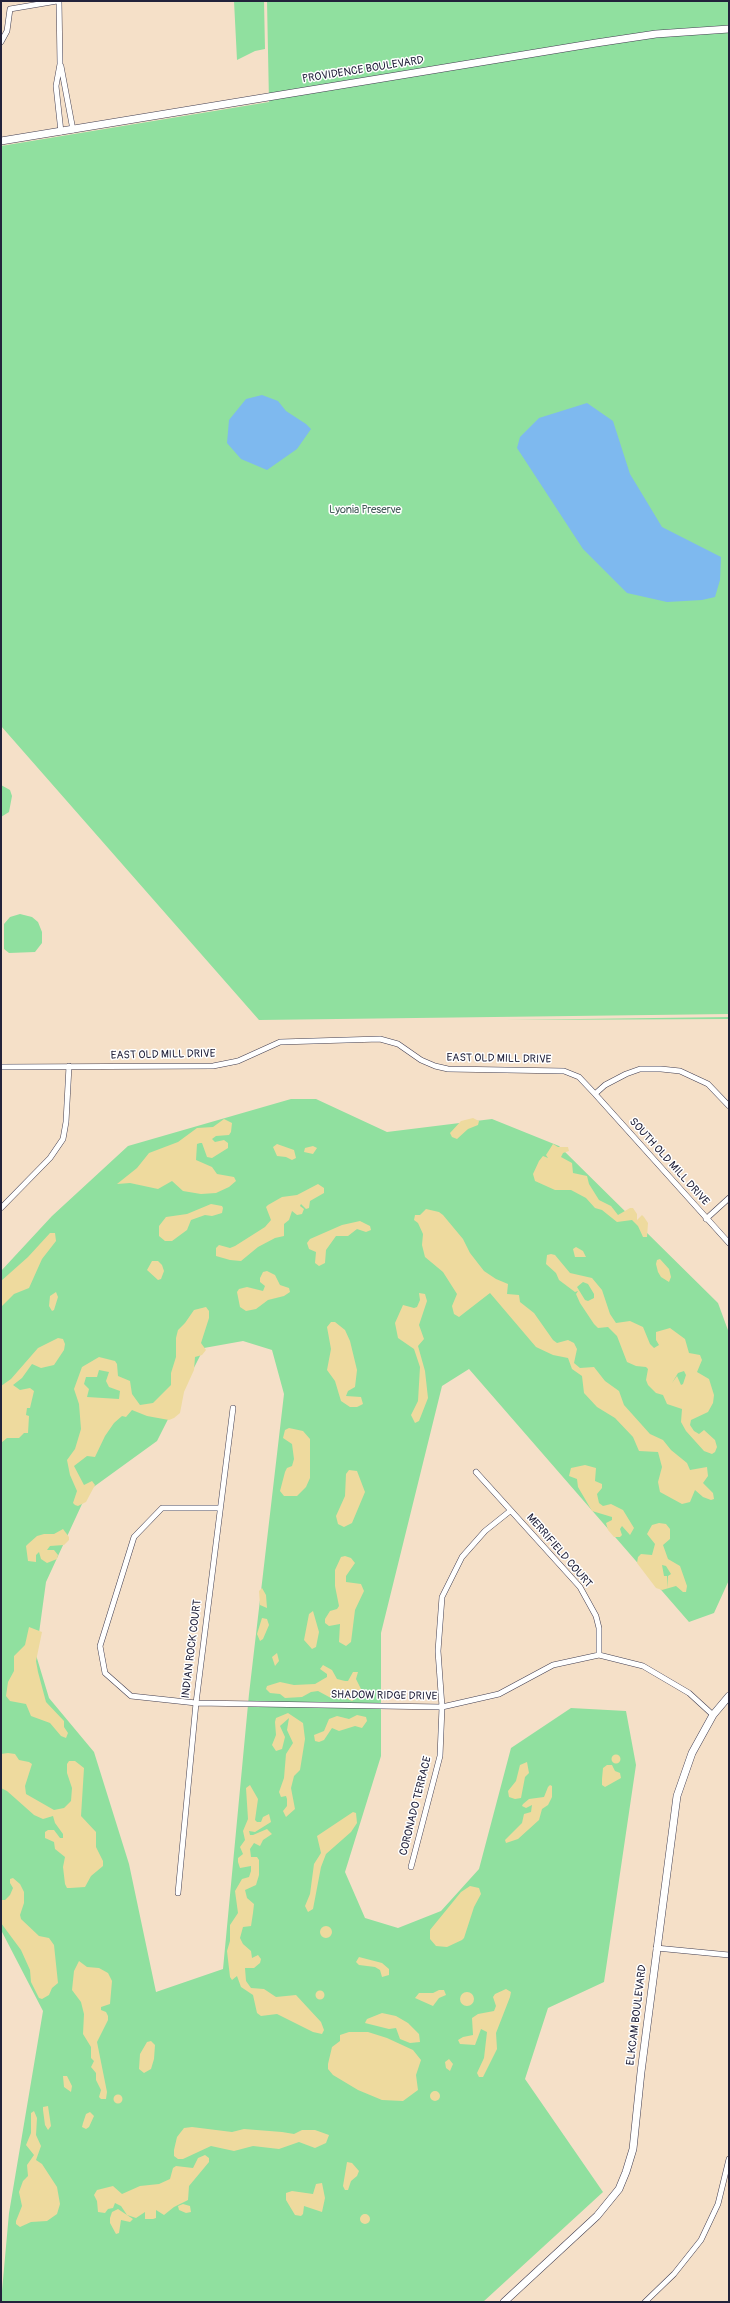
<!DOCTYPE html>
<html>
<head>
<meta charset="utf-8">
<style>
	body { margin:0 }
	#map { position:relative; width:730px; height:2303px; overflow:hidden; background:#f5e0c8; font-family:Pangolin,sans-serif }
	canvas { display:block }
	.frame { position:absolute; inset:0; border:2px solid #22223b; pointer-events:none }
</style>
</head>
<body>
<div id="map">
<canvas width="730" height="2303"></canvas>
<div class="frame"></div>
</div>
<script>
const ctx = document.querySelector('canvas').getContext('2d');
ctx.lineJoin = 'round';
function fillPath(path, color) { ctx.fillStyle = color; ctx.fill(path, 'evenodd'); }
const poly = rows => new Path2D(rows.map(r => 'M' + r).join(''));
function stroke(path, color, width, dash) { ctx.strokeStyle = color; ctx.lineWidth = width; ctx.lineCap = dash ? 'butt' : 'round'; ctx.setLineDash(dash || []); ctx.stroke(path); }
function drawText(font, color, halo, rows, align = 'center') {
  ctx.font = font + ' Pangolin,sans-serif'; ctx.lineWidth = 3; ctx.setLineDash([]); ctx.textBaseline = 'middle'; ctx.strokeStyle = halo; ctx.fillStyle = color; for (const [text, x, y, turn = 0] of rows) {
    ctx.save(); ctx.translate(x, y); ctx.rotate((+turn || 0) * Math.PI / 180); ctx.textAlign = isNaN(turn) ? turn : align; if (halo) ctx.strokeText(text, 0, 0); ctx.fillText(text, 0, 0); ctx.restore();
  }
}
fillPath(poly([
	[234,1,264,1,265,49,255,51,237,60],
	[267,1,729,1,729,1014,259,1020,1,726,1,146,269,102],
	[1,785,10,790,12,796,9,812,1,817],
	[20,914,32,917,38,922,42,932,42,943,35,952,9,953,4,949,4,924,10,917],
	[729,1017,729,1019,505,1020],
	[291,1099,316,1099,387,1132,492,1119,559,1146,718,1303,729,1333,729,1580,714,1613,689,1622,469,1369,442,1386,381,1633,381,1756,345,1872,365,1918,398,1928,441,1911,479,1869,511,1748,571,1708,626,1711,636,1765,604,1982,548,2008,525,2079,603,2192,483,2302,1,2302,9,2213,43,2011,1,1930,1,1271,52,1216,128,1146],
	[243,1341,272,1350,284,1394,249,1694,223,1969,156,1992,129,1864,94,1752,49,1698,36,1655,46,1582,88,1491,157,1441,204,1348]
]), '#90e09f');
fillPath(poly([
	[473,1118,479,1121,478,1125,468,1129,457,1139,452,1137,450,1133,461,1121],
	[224,1119,232,1123,231,1132,229,1135,216,1136,212,1139,215,1142,224,1140,228,1143,228,1148,212,1158,207,1157,202,1143,200,1143,197,1144,196,1160,212,1167,217,1174,234,1177,236,1181,229,1187,216,1193,201,1194,183,1191,172,1181,158,1189,130,1183,117,1184,137,1168,149,1153,178,1142,197,1128,213,1127],
	[277,1144,294,1150,296,1158,292,1160,286,1157,277,1156,273,1147],
	[553,1144,558,1147,568,1147,569,1151,563,1153,561,1157,572,1163,573,1173,587,1176,589,1184,599,1200,611,1206,618,1215,630,1208,633,1208,637,1214,637,1220,642,1215,644,1217,648,1223,647,1237,643,1237,638,1226,632,1220,617,1222,602,1210,595,1208,586,1198,571,1190,555,1190,535,1181,533,1174,539,1161,543,1156,548,1158,546,1155],
	[313,1146,317,1148,313,1154,304,1152,305,1148],
	[318,1184,324,1188,324,1193,310,1201,309,1208,306,1209,301,1204,300,1206,304,1209,302,1214,297,1215,292,1211,289,1220,284,1224,284,1236,275,1238,258,1247,241,1261,230,1260,216,1256,216,1248,219,1245,230,1248,235,1246,265,1227,271,1220,266,1207,268,1205,282,1197,297,1195],
	[211,1204,222,1206,223,1208,222,1213,212,1216,205,1215,191,1220,187,1230,172,1241,165,1241,159,1236,159,1226,166,1217,187,1214],
	[426,1209,439,1212,443,1215,463,1239,470,1253,484,1271,496,1279,508,1284,507,1294,519,1295,520,1302,534,1313,553,1340,557,1343,568,1340,574,1343,577,1349,574,1363,580,1368,594,1367,605,1381,619,1391,624,1405,650,1434,663,1440,671,1450,687,1463,690,1470,707,1467,708,1476,703,1483,713,1493,714,1499,711,1500,703,1497,695,1490,690,1502,682,1504,660,1492,658,1482,662,1467,658,1452,639,1451,633,1437,615,1418,597,1407,584,1393,582,1376,572,1369,568,1358,553,1355,536,1347,490,1293,459,1317,454,1314,452,1306,457,1294,443,1272,425,1257,422,1245,423,1234,418,1223,414,1220,415,1215,420,1215],
	[360,1221,370,1226,371,1230,366,1232,357,1229,348,1236,336,1236,326,1250,325,1263,319,1266,315,1263,316,1252,309,1249,307,1243,310,1239,342,1225],
	[50,1233,55,1233,56,1241,42,1259,29,1288,14,1294,1,1307,1,1281,28,1257],
	[576,1247,583,1251,586,1257,575,1257,573,1249],
	[551,1254,555,1255,570,1273,592,1278,602,1290,610,1314,616,1323,630,1321,643,1327,650,1344,654,1348,659,1345,656,1340,656,1332,670,1328,685,1339,689,1353,700,1355,702,1360,697,1372,709,1379,714,1395,713,1403,708,1412,691,1420,690,1425,694,1431,699,1434,704,1430,715,1440,717,1447,715,1452,712,1454,704,1451,686,1431,681,1422,682,1409,667,1404,663,1395,656,1393,648,1385,646,1380,648,1369,646,1367,636,1366,627,1362,617,1336,608,1327,598,1328,594,1324,580,1303,576,1294,578,1291,575,1292,559,1280,556,1273,546,1264,547,1255],
	[583,1282,588,1284,594,1294,594,1298,588,1301,585,1300,577,1287],
	[684,1371,686,1375,683,1384,681,1385,677,1376,672,1383,678,1373],
	[660,1259,669,1269,671,1277,669,1282,661,1277,658,1272,656,1264,657,1260],
	[152,1261,158,1261,162,1265,164,1271,161,1279,158,1280,147,1270],
	[267,1271,275,1275,280,1285,289,1288,290,1292,284,1296,268,1300,256,1309,246,1311,240,1307,237,1292,239,1289,247,1287,263,1291,265,1286,260,1282,260,1278,263,1272],
	[56,1292,58,1297,54,1310,52,1311,49,1306,50,1296],
	[419,1293,425,1294,427,1301,419,1325,424,1339,418,1346,425,1371,428,1398,419,1421,415,1423,411,1415,418,1401,420,1367,414,1349,398,1338,395,1323,403,1305,414,1308,417,1307,420,1300],
	[206,1307,209,1311,209,1318,201,1343,206,1350,202,1355,195,1357,194,1370,184,1392,180,1413,174,1418,169,1420,147,1416,132,1410,126,1417,122,1416,114,1423,105,1436,95,1457,87,1456,74,1466,84,1485,92,1481,95,1485,86,1502,78,1506,75,1505,73,1503,77,1491,70,1475,67,1460,75,1449,81,1429,79,1404,74,1389,82,1367,99,1357,115,1361,117,1364,118,1376,130,1381,132,1394,140,1405,153,1403,171,1385,171,1373,176,1357,176,1338,178,1330,185,1323,194,1310],
	[99,1370,109,1372,106,1381,109,1387,120,1391,119,1399,87,1397,89,1389,84,1384,86,1377,97,1377],
	[331,1322,335,1322,345,1330,350,1341,357,1370,355,1387,348,1391,346,1396,361,1397,363,1404,357,1407,350,1407,341,1401,335,1381,327,1370,331,1349,327,1327],
	[58,1338,63,1339,65,1344,64,1350,54,1365,41,1368,32,1364,22,1378,13,1385,20,1390,30,1388,34,1391,30,1408,27,1408,26,1415,29,1416,28,1433,24,1433,19,1438,7,1438,1,1443,1,1386,11,1379,38,1348],
	[289,1428,303,1431,310,1439,310,1478,306,1487,297,1496,284,1496,280,1491,285,1472,287,1468,292,1466,294,1459,292,1444,283,1438,285,1430],
	[585,1465,596,1468,595,1481,602,1484,602,1488,597,1494,599,1503,603,1506,611,1504,623,1510,634,1528,630,1535,622,1526,620,1529,622,1535,620,1537,614,1537,608,1530,606,1523,612,1520,612,1517,592,1511,578,1487,577,1479,569,1476,571,1468],
	[349,1470,357,1471,365,1492,352,1523,344,1527,338,1524,336,1516,345,1496,346,1474],
	[659,1523,666,1524,670,1529,670,1539,663,1545,668,1559,680,1566,687,1586,686,1592,683,1592,676,1586,662,1590,656,1588,637,1563,638,1557,641,1554,652,1555,655,1544,647,1534,652,1525],
	[662,1565,666,1566,671,1574,668,1576,668,1588,667,1576,664,1576],
	[63,1529,69,1537,69,1540,64,1545,50,1546,47,1550,54,1550,58,1555,57,1559,47,1563,41,1559,39,1552,36,1555,36,1562,28,1561,26,1546,28,1544,37,1536,44,1534,54,1534],
	[345,1556,351,1558,355,1563,346,1576,346,1582,361,1584,364,1591,355,1610,351,1642,346,1646,339,1642,340,1624,329,1626,325,1623,325,1619,330,1611,337,1609,339,1606,335,1586,335,1570,341,1557],
	[262,1588,266,1595,267,1608,260,1605,259,1591],
	[313,1611,319,1632,316,1647,312,1649,304,1640,309,1614],
	[262,1618,267,1619,269,1625,263,1639,260,1641,257,1634],
	[29,1627,42,1632,36,1661,38,1672,46,1702,64,1721,64,1727,68,1733,66,1738,61,1736,50,1723,31,1716,26,1704,10,1701,6,1696,8,1682,14,1671,14,1656,25,1645],
	[277,1653,279,1661,275,1666,272,1657],
	[323,1665,332,1670,337,1679,345,1681,348,1681,353,1672,358,1672,356,1679,361,1689,360,1695,352,1701,341,1696,331,1698,318,1691,311,1692,302,1697,285,1698,280,1694,270,1693,266,1689,267,1686,280,1682,294,1685,315,1684,327,1677,327,1674,320,1669],
	[288,1713,303,1723,305,1739,300,1770,294,1776,291,1788,295,1809,286,1817,283,1811,287,1806,287,1799,286,1796,281,1797,279,1792,284,1778,286,1754,293,1743,287,1730,289,1718,280,1726,285,1737,282,1749,276,1751,272,1745,276,1735,275,1722,276,1718],
	[357,1715,366,1717,367,1721,362,1728,355,1726,339,1731,332,1728,324,1740,319,1742,315,1741,314,1735,324,1731,329,1719,337,1716,349,1719],
	[8,1753,15,1754,19,1760,29,1762,32,1764,25,1786,26,1794,54,1810,64,1808,71,1801,72,1788,67,1773,67,1764,69,1761,75,1761,84,1768,81,1816,96,1832,96,1847,103,1861,103,1866,91,1876,85,1887,70,1888,67,1888,65,1884,63,1867,65,1857,55,1849,54,1842,45,1838,45,1832,48,1830,54,1830,60,1838,63,1838,63,1834,55,1823,53,1816,43,1819,34,1815,7,1791,1,1788,1,1754],
	'611.5 1759a4.5 4.5 0 1 1 9 0a4.5 4.5 0 1 1-9 0Z',
	[527,1762,529,1773,525,1777,521,1798,515,1799,509,1797,508,1791,516,1781,520,1765],
	[607,1765,612,1765,615,1771,620,1773,621,1778,605,1787,602,1785,602,1779,603,1768],
	[250,1785,258,1799,255,1820,257,1822,261,1822,263,1817,269,1814,271,1822,255,1832,249,1831,250,1835,253,1835,267,1829,272,1834,263,1840,260,1846,254,1843,250,1849,251,1857,257,1857,259,1860,259,1875,256,1885,245,1890,247,1898,254,1904,253,1913,251,1926,243,1927,240,1938,243,1944,251,1951,252,1958,258,1955,261,1959,260,1963,254,1968,245,1968,246,1981,251,1988,264,1989,276,1997,296,1995,321,2022,324,2030,322,2034,313,2032,277,2014,261,2016,257,2013,253,1995,241,1987,237,1976,232,1980,230,1977,227,1951,230,1941,230,1925,238,1913,235,1891,242,1879,249,1877,251,1871,251,1866,240,1868,238,1862,238,1858,243,1854,240,1847,245,1840,243,1831,248,1819,246,1788],
	[550,1785,552,1786,552,1797,548,1805,542,1809,539,1820,518,1839,506,1843,505,1840,522,1823,524,1814,531,1812,532,1805,526,1808,522,1806,523,1804,529,1799,544,1797,548,1787],
	[353,1812,356,1813,357,1823,351,1832,326,1854,321,1867,313,1909,308,1912,305,1906,310,1894,314,1864,321,1853,317,1836],
	[13,1878,20,1884,24,1892,24,1903,20,1915,21,1919,39,1936,49,1938,54,1945,58,1983,52,1988,49,1995,42,1999,39,1998,31,1982,30,1970,21,1950,1,1923,1,1900,5,1900,10,1895,13,1888,10,1883,10,1879],
	[470,1886,479,1888,481,1894,474,1907,464,1938,462,1940,447,1947,436,1946,430,1939,430,1930,461,1892],
	'320 1932a6 6 0 1 1 12 0a6 6 0 1 1-12 0Z',
	[359,1957,382,1963,389,1969,389,1975,382,1977,380,1970,375,1967,359,1965,356,1962],
	[79,1961,87,1967,99,1968,108,1973,112,1981,110,2004,101,2007,101,2010,106,2012,108,2016,108,2020,97,2042,107,2092,106,2099,101,2099,99,2097,101,2090,96,2080,96,2073,91,2067,94,2061,91,2058,91,2047,83,2034,84,2014,81,2002,72,1990,74,1971],
	[506,1989,511,1992,510,1997,496,2033,497,2049,483,2077,479,2077,477,2073,484,2058,487,2032,481,2029,475,2045,460,2044,458,2040,463,2037,473,2035,472,2018,478,2014,494,2011,496,2006,493,1997,495,1994],
	[439,1990,444,1990,446,1995,439,1998,433,2006,415,1998,419,1993,433,1993],
	'315.5 1995a4.5 4.5 0 1 1 9 0a4.5 4.5 0 1 1-9 0Z',
	'460 1999a7 7 0 1 1 14 0a7 7 0 1 1-14 0Z',
	[382,2013,396,2016,408,2023,419,2034,420,2042,410,2043,400,2039,396,2028,389,2029,365,2023,367,2019],
	[349,2032,368,2032,387,2038,413,2050,421,2060,416,2075,418,2090,403,2101,382,2100,358,2090,333,2075,328,2069,328,2064,332,2047,340,2041,340,2035],
	[151,2041,155,2045,154,2059,151,2069,144,2073,139,2069,140,2054,147,2042],
	[449,2059,453,2064,450,2071,446,2068,445,2062],
	[63,2076,67,2076,72,2086,71,2092,64,2087],
	'430 2096a5 5 0 1 1 10 0a5 5 0 1 1-10 0Z',
	'113.5 2099a4.5 4.5 0 1 1 9 0a4.5 4.5 0 1 1-9 0Z',
	[48,2106,51,2126,48,2130,45,2125,43,2110,43,2107],
	[34,2111,37,2118,36,2135,41,2146,36,2160,42,2164,57,2187,60,2204,57,2214,47,2221,31,2222,20,2227,16,2224,16,2221,22,2206,19,2192,23,2181,28,2176,27,2165,34,2155,26,2145,31,2133,31,2113],
	[90,2112,94,2116,89,2127,86,2129,82,2127,83,2123,86,2114],
	[192,2127,232,2132,244,2129,282,2132,294,2134,302,2130,315,2130,329,2135,326,2143,315,2148,299,2142,279,2149,253,2146,234,2151,211,2146,183,2159,178,2159,174,2156,174,2150,177,2137,184,2128],
	[205,2155,209,2158,209,2162,189,2186,188,2200,174,2207,164,2215,156,2210,156,2218,153,2219,145,2219,145,2212,136,2218,127,2215,121,2206,115,2203,113,2208,108,2209,105,2213,98,2212,97,2201,94,2195,97,2190,113,2186,122,2194,140,2186,159,2184,170,2179,173,2168,176,2166,193,2168,198,2158],
	[347,2162,352,2163,359,2171,357,2176,351,2181,348,2190,345,2190,343,2186],
	[322,2183,325,2198,322,2212,304,2206,303,2214,301,2216,295,2215,286,2200,286,2193,292,2191,313,2194,316,2184],
	[183,2204,190,2206,191,2212,186,2213,179,2210,178,2206],
	[118,2209,133,2219,130,2222,121,2220,119,2233,116,2234,110,2223,110,2218,112,2212],
	'360 2219a5 5 0 1 1 10 0a5 5 0 1 1-10 0Z'
]), '#eeda9e');
fillPath(poly([
	[262,395,278,401,286,411,306,424,311,429,297,449,267,470,241,459,227,443,229,420,246,399],
	[587,403,613,421,630,474,662,527,721,557,720,580,715,597,702,600,667,602,627,593,583,549,517,448,520,437,539,418]
]), '#7eb9ef');
const minor = poly([
	[59,1,60,64,56,86,61,132],
	[1,42,7,31,10,9,57,1],
	[61,66,73,130],
	[1,1067,213,1066,238,1061,280,1042,380,1039,398,1044,421,1060,435,1066,448,1069,564,1071,579,1077,595,1094,729,1243],
	[595,1094,605,1085,626,1074,640,1069,661,1069,680,1071,708,1084,729,1106],
	[1,1208,50,1158,63,1139,66,1122,69,1066],
	[706,1219,729,1198],
	[476,1472,580,1587,596,1616,599,1628,599,1655],
	[220,1508,162,1508,134,1537,100,1646,105,1673,131,1696,196,1703,442,1707,499,1694,553,1665,599,1655,643,1666,689,1693,713,1715],
	[411,1867,440,1756,442,1707,438,1651,442,1597,462,1557,485,1531,510,1511],
	[178,1893,196,1703,233,1408],
	[656,1948,729,1955],
	[645,2302,674,2274,701,2240,718,2204,729,2159]
]);
const tertiary = poly([
	[504,2302,597,2216,619,2189,626,2172,633,2149,641,2072,677,1796,692,1753,713,1715,729,1696]
]);
const secondary = poly([
	[1,141,596,43,656,34,729,29]
]);
stroke(minor, '#423e50', 6);
stroke(tertiary, '#423e50', 8);
stroke(secondary, '#423e50', 8);
stroke(minor, '#fff', 5);
stroke(tertiary, '#fff', 7);
stroke(secondary, '#fff', 7);
drawText('11px', '#22223b', '#fff', [
	["PROVIDENCE BOULEVARD",363,70,-9],
	["EAST OLD MILL DRIVE",163,1055,-1],
	["EAST OLD MILL DRIVE",499,1059,1],
	["SOUTH OLD MILL DRIVE",669,1162,48],
	["MERRIFIELD COURT",559,1551,49],
	["INDIAN ROCK COURT",192,1649,-83],
	["SHADOW RIDGE DRIVE",384,1696,1],
	["CORONADO TERRACE",416,1806,-76],
	["ELKCAM BOULEVARD",637,2015,-83]
]);
drawText('11px', '#435b59', '#fff', [
	["Lyonia Preserve",365,510]
]);
</script>
</body>
</html>
